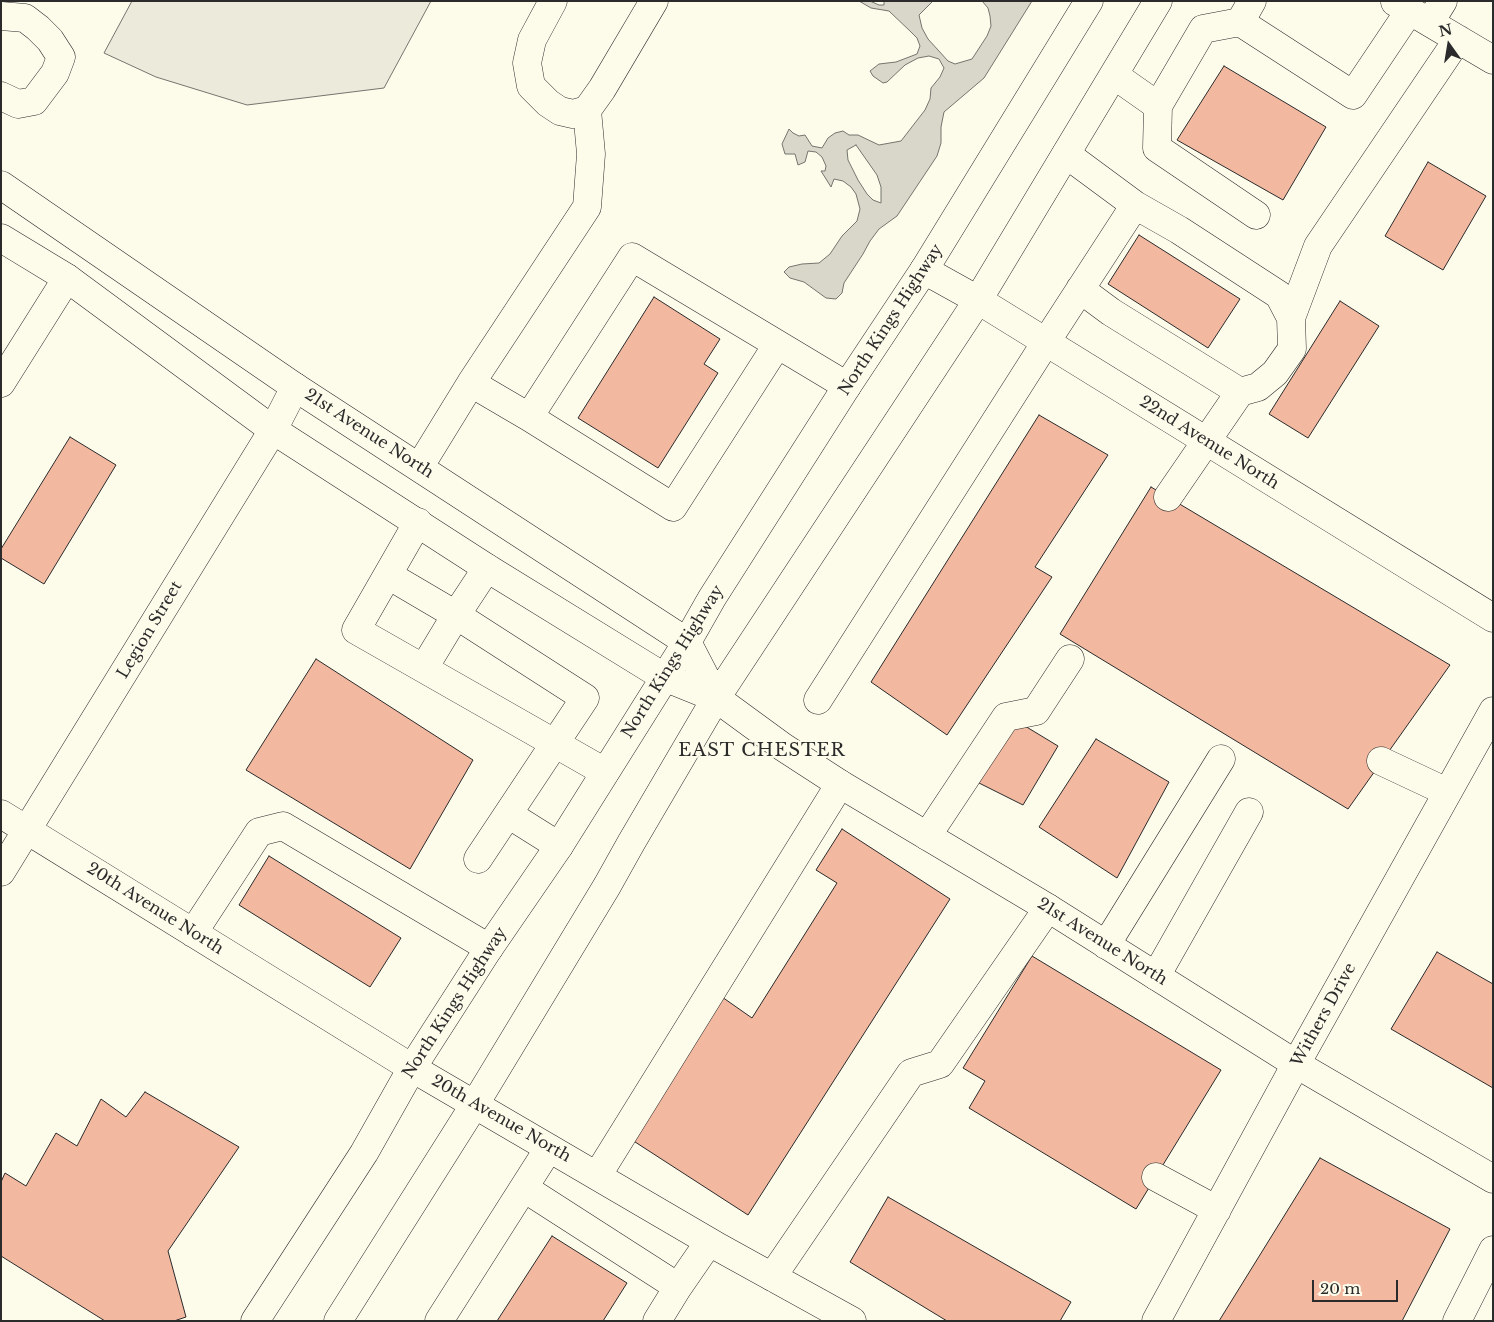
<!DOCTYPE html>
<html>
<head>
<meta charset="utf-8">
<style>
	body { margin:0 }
	#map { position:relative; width:1494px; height:1322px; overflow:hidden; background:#fdfbea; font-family:"Libre Baskerville",serif }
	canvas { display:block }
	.frame { position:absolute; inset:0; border:2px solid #2b2b2b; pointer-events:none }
	.north { position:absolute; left:1424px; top:20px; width:50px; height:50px; -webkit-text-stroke:4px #fdfbea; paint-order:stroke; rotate:347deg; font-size:14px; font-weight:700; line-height:20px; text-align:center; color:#2b2b2b }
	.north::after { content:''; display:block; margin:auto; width:18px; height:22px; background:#2b2b2b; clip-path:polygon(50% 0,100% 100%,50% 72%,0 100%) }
	.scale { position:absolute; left:1312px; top:1280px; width:86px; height:22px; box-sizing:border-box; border:2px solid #2b2b2b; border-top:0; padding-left:6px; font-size:15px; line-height:18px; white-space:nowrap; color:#2b2b2b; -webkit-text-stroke:4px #fdfbea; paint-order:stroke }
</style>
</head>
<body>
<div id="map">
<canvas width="1494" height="1322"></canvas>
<div class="frame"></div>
<div class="north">N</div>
<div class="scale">20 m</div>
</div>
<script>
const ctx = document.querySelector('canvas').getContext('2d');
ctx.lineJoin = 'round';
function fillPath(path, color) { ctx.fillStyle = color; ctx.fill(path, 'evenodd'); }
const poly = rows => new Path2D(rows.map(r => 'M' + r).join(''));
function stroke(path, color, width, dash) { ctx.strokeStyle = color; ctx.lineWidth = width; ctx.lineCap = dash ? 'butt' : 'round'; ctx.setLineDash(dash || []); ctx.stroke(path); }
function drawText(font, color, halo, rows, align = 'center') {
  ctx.font = font + ' "Libre Baskerville",serif'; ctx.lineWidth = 4; ctx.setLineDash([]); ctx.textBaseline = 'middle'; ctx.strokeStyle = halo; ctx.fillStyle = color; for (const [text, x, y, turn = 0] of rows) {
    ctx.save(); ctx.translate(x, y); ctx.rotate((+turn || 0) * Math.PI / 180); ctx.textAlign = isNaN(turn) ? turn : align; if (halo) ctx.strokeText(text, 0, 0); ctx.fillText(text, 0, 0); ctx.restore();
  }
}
const green = poly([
	[132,1,431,1,384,88,247,105,156,77,104,53,132,1]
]);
fillPath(green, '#ecebdb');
stroke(green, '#74746e', 1);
const water = poly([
	[859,1,870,1,879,5,884,5,884,1,933,1,919,15,922,28,928,39,948,61,955,64,972,59,987,36,991,26,990,16,988,8,982,1,1032,1,984,78,944,112,941,127,941,143,937,156,897,216,879,229,870,241,863,254,844,283,842,293,836,299,826,298,804,282,790,278,784,272,789,267,802,264,819,263,830,254,842,236,857,221,860,209,856,194,851,187,843,181,834,179,831,187,821,171,825,171,826,166,822,157,816,152,808,151,805,162,798,165,795,154,785,154,782,144,789,129,793,133,799,136,805,135,812,146,822,148,828,138,835,133,843,131,849,135,858,135,879,145,901,141,925,110,930,99,931,88,940,77,944,68,939,59,929,56,918,58,905,65,887,82,883,83,873,76,870,71,879,64,896,62,917,54,920,46,917,38,911,32,889,11,871,8,859,1],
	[856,145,877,175,881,187,881,203,873,200,867,194,858,180,848,160,847,150,856,145]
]);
fillPath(water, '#d8d7c9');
stroke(water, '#74746e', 1);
const building = poly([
	[1224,66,1326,127,1283,200,1177,140,1224,66],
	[1428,162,1486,196,1443,270,1385,236,1428,162],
	[1139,235,1240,299,1208,348,1108,284,1139,235],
	[654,297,720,339,704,364,718,373,658,468,578,418,654,297],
	[1340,301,1379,326,1308,438,1269,414,1340,301],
	[1039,415,1108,455,1035,567,1052,577,947,735,871,682,1039,415],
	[70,437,116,465,44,584,1,558,1,549,70,437],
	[1151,487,1450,665,1348,809,1060,634,1151,487],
	[316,659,473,760,410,869,246,770,316,659],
	[1015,720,1058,746,1023,805,975,781,1015,720],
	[1096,739,1169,782,1117,878,1039,827,1096,739],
	[842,829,950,899,748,1215,632,1140,722,997,752,1018,837,883,816,870,842,829],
	[269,856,401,938,370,987,239,905,269,856],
	[1437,952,1493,984,1493,1088,1391,1029,1437,952],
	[1032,956,1221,1070,1136,1209,969,1108,985,1081,963,1068,1032,956],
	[145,1092,239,1147,168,1251,186,1317,174,1321,105,1321,1,1256,1,1182,5,1173,26,1186,56,1133,77,1146,101,1099,126,1117,145,1092],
	[1320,1158,1450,1229,1402,1321,1219,1321,1320,1158],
	[888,1197,1071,1302,1060,1321,947,1321,850,1262,888,1197],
	[552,1236,627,1283,603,1321,497,1321,552,1236]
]);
fillPath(building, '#f2b8a0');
stroke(building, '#2b2b2b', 1);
const minor = poly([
	[553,1,532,40,527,63,531,86,548,103,560,111,573,114,587,110,602,89,654,1],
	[1252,1,1240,22,1353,95,1410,10],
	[1395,2,1493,60],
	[1,16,25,18,38,28,50,40,61,57,55,73,34,101,18,104,1,96],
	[1430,22,1443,1],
	[1114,75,1158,106,1203,29,1240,22],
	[1158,106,1157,148,1256,215],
	[1066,154,1135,205,1179,230,1279,295,1291,318,1292,349,1275,373,1258,387,1240,392,1111,312,1080,289],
	[924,270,978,300,1493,618],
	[1291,318,1318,246,1458,39],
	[777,345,673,507,529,417,632,257,847,386],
	[1,383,67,278],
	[471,383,529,417],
	[420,466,471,383,587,207,591,154,587,110],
	[1168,497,1240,392],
	[418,522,356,630,605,772],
	[388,575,456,615,585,698,478,859],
	[424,668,456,615,487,568],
	[818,700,1046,342,1135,205],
	[1381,761,1447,792],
	[1,814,412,1068,720,1248,852,1321],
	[508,814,559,846],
	[927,836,1006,717,1036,711,1070,659],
	[1,872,273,430,295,387],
	[193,933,259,832,283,826,489,948],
	[1106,945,1221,759],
	[1156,976,1249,812],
	[597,1176,840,784],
	[1156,1177,1217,1210],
	[524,1188,678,1287],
	[772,1277,911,1073,940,1064,1048,908],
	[439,1321,549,1148],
	[657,1321,678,1287,709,1242],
	[1156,1321,1296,1064,1493,711]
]);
const major = poly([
	[1,185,295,387,687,642,716,698],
	[1,238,67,278,273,430,487,568,664,677,716,698,783,747,840,784,1048,908,1296,1064,1493,1179],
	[255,1321,364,1153,412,1068,489,948,559,846,687,642,712,598,847,386,924,270,1089,1],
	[338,1321,475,1104,607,886,631,843,716,698,978,300,1158,1],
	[1457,1321,1493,1250]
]);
stroke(minor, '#2b2b2b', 29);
stroke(major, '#2b2b2b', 29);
stroke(minor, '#fdfbea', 28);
stroke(major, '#fdfbea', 28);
drawText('16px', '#2b2b2b', '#fdfbea', [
	["North Kings Highway",891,320,-57],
	["21st Avenue North",369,434,33],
	["22nd Avenue North",1209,443,32],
	["Legion Street",150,630,-59],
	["North Kings Highway",673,662,-58],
	["20th Avenue North",155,909,32],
	["21st Avenue North",1102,942,32],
	["North Kings Highway",455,1003,-57],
	["Withers Drive",1324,1015,-61],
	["20th Avenue North",501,1119,30]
]);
ctx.letterSpacing = '1px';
drawText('18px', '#2b2b2b', '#fdfbea', [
	["EAST CHESTER",762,751]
]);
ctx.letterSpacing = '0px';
</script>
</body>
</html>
